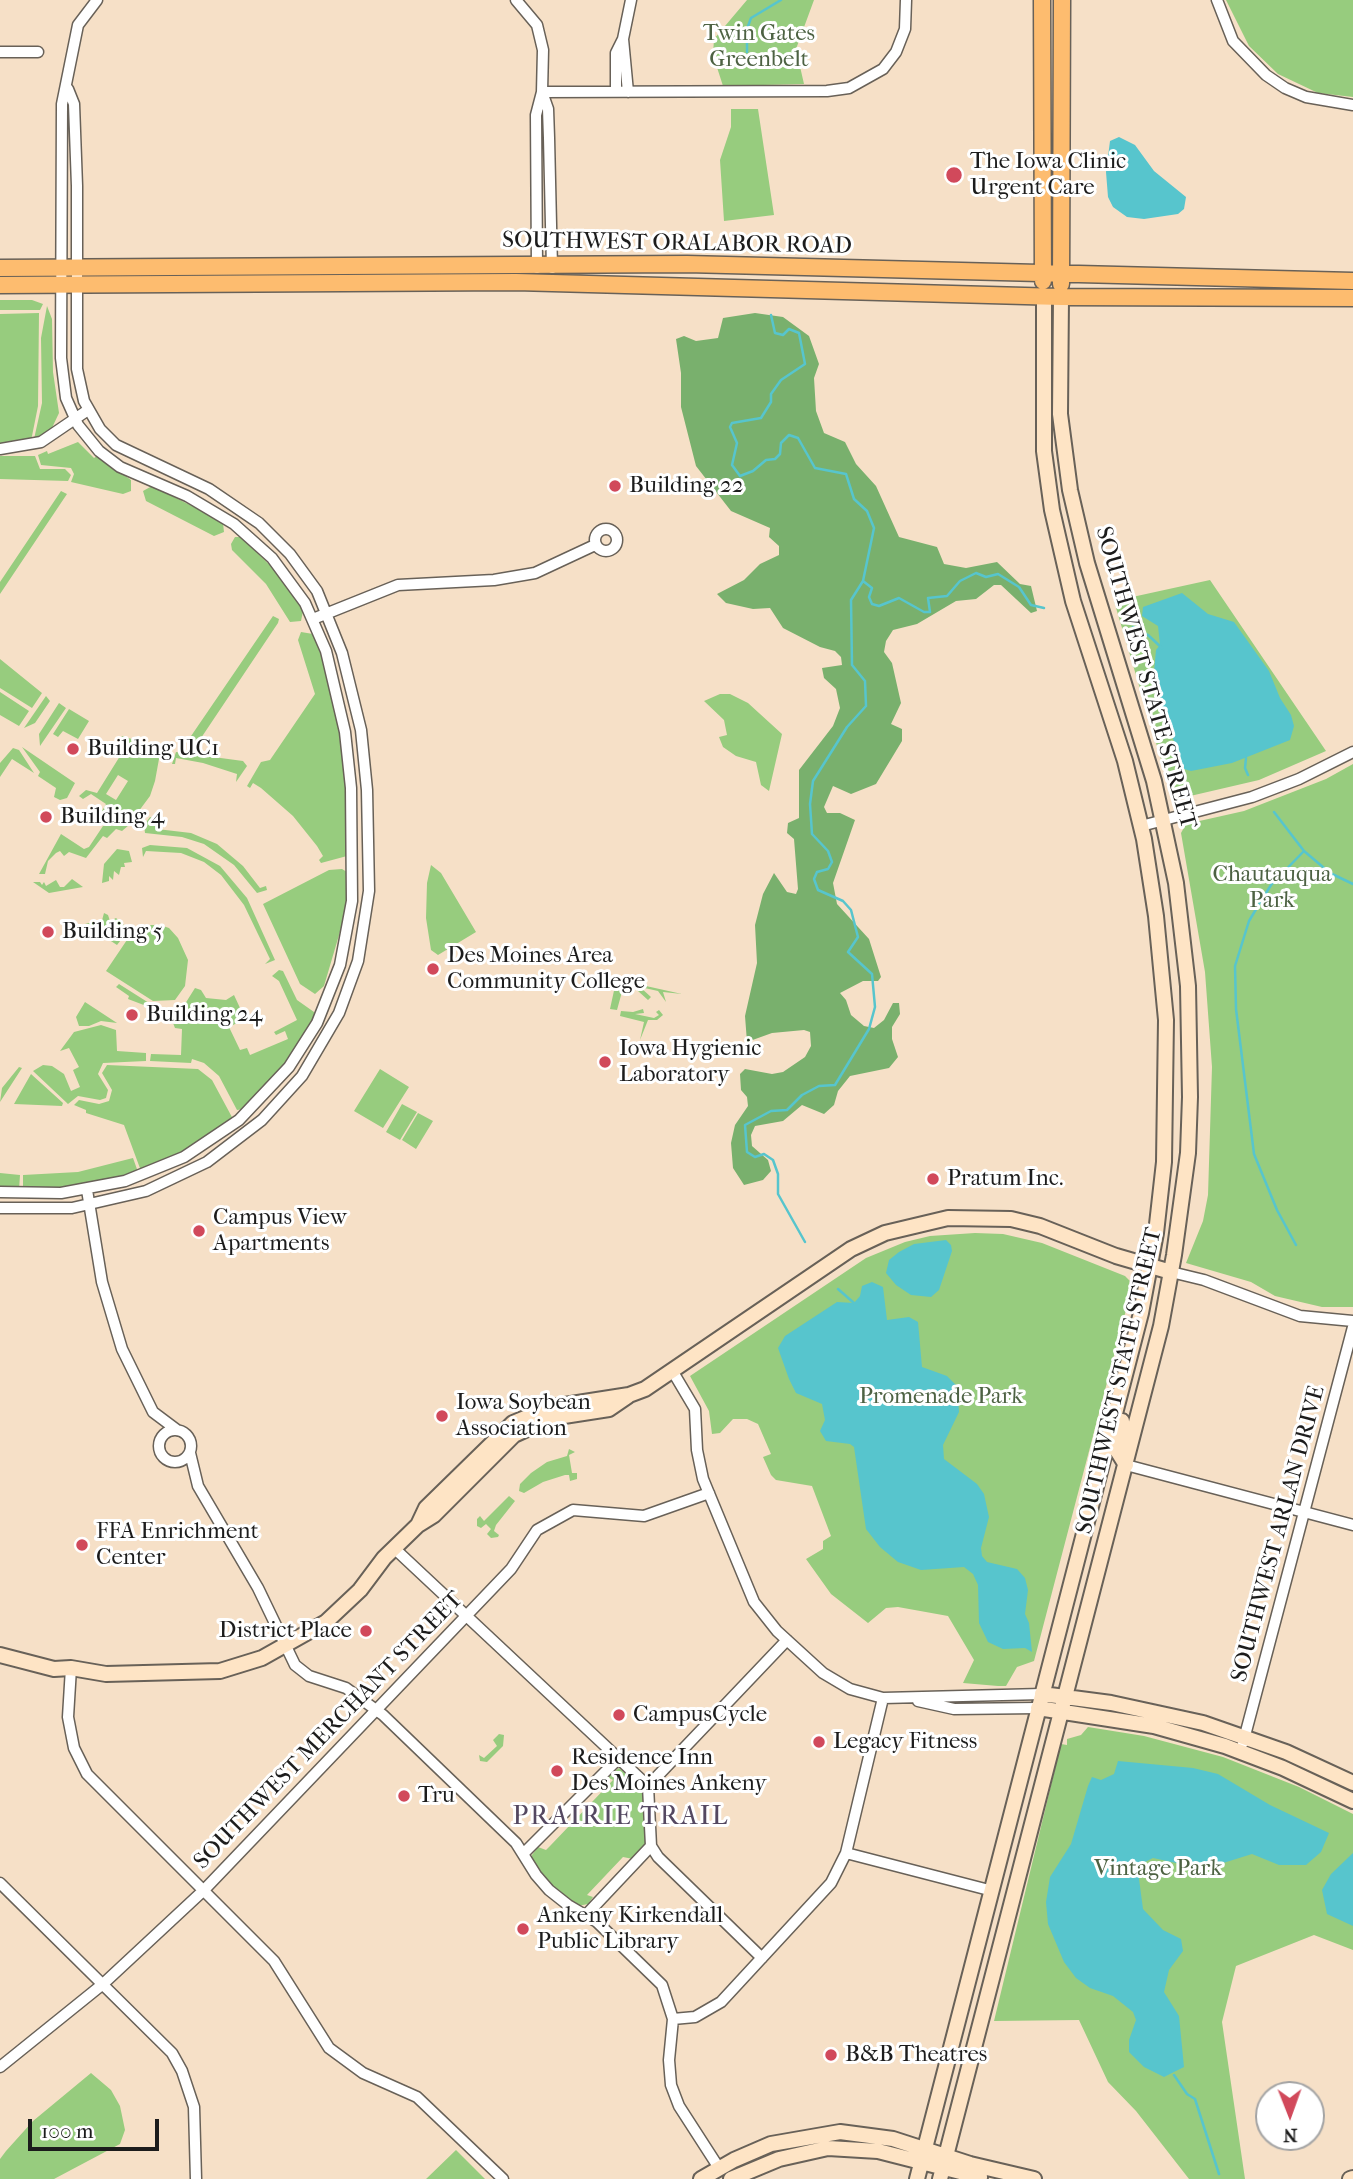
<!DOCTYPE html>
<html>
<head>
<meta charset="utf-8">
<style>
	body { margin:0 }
	#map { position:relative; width:1353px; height:2179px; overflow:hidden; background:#f6e0c7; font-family:"IM FELL French Canon",serif }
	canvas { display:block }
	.north { position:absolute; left:1255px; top:2081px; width:70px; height:70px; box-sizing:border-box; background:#fff; border:2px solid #a4a4a4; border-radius:50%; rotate:179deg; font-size:19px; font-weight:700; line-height:28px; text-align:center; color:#1c1c1c }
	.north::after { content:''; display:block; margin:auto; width:24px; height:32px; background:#d1495b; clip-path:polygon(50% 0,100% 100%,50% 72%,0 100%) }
	.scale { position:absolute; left:28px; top:2119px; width:131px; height:32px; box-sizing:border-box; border:4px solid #1c1c1c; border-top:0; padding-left:9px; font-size:21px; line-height:24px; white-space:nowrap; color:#1c1c1c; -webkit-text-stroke:5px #fff; paint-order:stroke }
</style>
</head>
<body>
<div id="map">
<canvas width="1353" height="2179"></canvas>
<div class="north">N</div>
<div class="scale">100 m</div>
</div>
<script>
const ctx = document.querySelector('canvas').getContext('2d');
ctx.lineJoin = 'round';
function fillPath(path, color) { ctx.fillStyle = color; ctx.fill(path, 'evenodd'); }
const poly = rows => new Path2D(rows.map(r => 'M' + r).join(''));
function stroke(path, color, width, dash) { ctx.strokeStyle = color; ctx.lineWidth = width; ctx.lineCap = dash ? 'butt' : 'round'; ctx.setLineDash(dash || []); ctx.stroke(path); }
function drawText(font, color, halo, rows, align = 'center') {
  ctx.font = font + ' "IM FELL French Canon",serif'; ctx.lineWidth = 6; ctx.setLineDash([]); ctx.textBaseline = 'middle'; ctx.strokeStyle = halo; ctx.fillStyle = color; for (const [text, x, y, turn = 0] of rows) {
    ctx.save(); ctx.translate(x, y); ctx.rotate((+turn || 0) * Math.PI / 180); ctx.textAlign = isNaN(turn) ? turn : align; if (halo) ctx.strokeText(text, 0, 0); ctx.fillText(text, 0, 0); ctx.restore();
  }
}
fillPath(poly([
	[747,0,814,0,796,49,804,84,723,86,713,55,714,39],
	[1226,0,1353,0,1353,97,1318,93,1278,74,1249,46],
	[731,109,758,109,774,215,724,221,720,160,731,127],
	[0,300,32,300,43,304,40,310,0,310],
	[47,306,52,319,53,372,59,413,51,430,34,439,42,403,41,338],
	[39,313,38,406,31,441,0,445,0,314],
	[78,442,94,458,97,456,131,480,131,491,123,494,71,482,74,474,71,468,41,465,38,455,47,451,48,454],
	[0,456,35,456,40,469,65,469,71,475,68,481,0,479],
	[152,486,210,515,223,523,224,532,214,536,146,501,143,491],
	[61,491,67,494,0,594,0,582],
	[235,537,241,537,282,577,303,611,301,621,290,622,266,584,232,550,231,544],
	[1210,580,1326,751,1259,780,1173,800,1114,601],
	[273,616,279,619,278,623,197,744,189,739],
	[301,632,313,634,323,660,340,731,347,788,347,856,321,863,319,860,323,856,317,846,293,816,261,788,253,783,250,788,247,786,261,762,270,760,315,694,298,640],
	[0,659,42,693,32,708,0,688],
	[0,692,29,711,19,726,0,715],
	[720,694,730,694,748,703,782,734,769,791,761,785,756,762,736,756,723,747,719,737,727,735,724,720,704,701],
	[46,696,50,701,35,723,24,728],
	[59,703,66,708,40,746,39,734],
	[69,709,89,721,78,739,63,731,58,737,53,734],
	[122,736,161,748,155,781,150,796,130,823,106,824,109,816,102,811,106,804,91,794,83,799,79,796,86,790,97,793,125,748,120,744],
	[118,775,128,781,116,800,106,794],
	[22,747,75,783,67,798,60,800,54,797,56,788,38,776,40,772],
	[13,748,19,750,34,773,12,759,0,777,0,763],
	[176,752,243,761,247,766,236,782,237,774,203,763,176,758,175,764,172,764],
	[1353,764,1353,1307,1322,1307,1275,1296,1251,1282,1186,1263,1203,1221,1208,1195,1212,1067,1205,972,1181,833,1186,824,1244,811,1326,779],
	[150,817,156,819,157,829,191,833,217,844,243,866,260,888,266,886,267,890,257,893,234,865,204,844,182,837,145,833,144,825],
	[129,825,122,831,116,829,107,838,103,836,86,858,69,852,64,856,60,851,56,853,48,861,45,874,39,874,61,834,84,849,89,847,103,826],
	[150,845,187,848,220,866,247,898,275,960,265,964,270,959,244,905,221,875,204,862,181,853,146,851,143,857,142,848],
	[117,849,129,851,132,862,124,863,125,867,121,867,119,875,114,871,113,880,109,876,109,881,102,883,104,864],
	[431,865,441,873,476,932,438,955,431,950,426,918,427,883],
	[342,869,347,872,348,879,347,908,324,986,315,994,300,984,263,904,329,870],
	[72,879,83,887,49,893,33,882,40,882,42,885,44,882,46,886,56,880,60,887,64,887],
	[104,913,108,915,110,921,116,918,124,925,124,936,117,945,85,924,93,922,95,926,97,922,101,924],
	[142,925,160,925,169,928,178,938,188,960,185,986,175,1000,153,1001,106,971,133,931],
	[279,970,283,971,297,1000,314,1012,315,1018,287,1064,244,1109,237,1110,219,1076,204,1063,192,1059,191,1063,150,1061,151,1054,181,1055,182,1029,175,1028,173,1023,195,988,201,990,206,998,226,1000,234,995,247,1023,243,1020,229,1027,240,1050,247,1048,250,1055,288,1039,285,1031,276,1035,274,1032,297,1020,279,981,272,976],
	[628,982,682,994,663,992,666,1002,658,991,640,987,651,997,648,1000],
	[119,984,149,1003,149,1007,128,999,129,996,116,987],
	[615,986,623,988,617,1010,610,1009],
	[85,1002,117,1023,101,1021,89,1026,79,1026,76,1017],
	[643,1009,644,1013,635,1014,654,1018,659,1015,656,1012,659,1010,663,1015,657,1020,648,1020,640,1040,644,1022,620,1016,621,1011,633,1012],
	[101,1025,116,1030,117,1051,146,1053,146,1061,103,1063,98,1074,108,1090,106,1098,100,1100,78,1096,68,1104,33,1071,43,1065,52,1066,64,1074,71,1091,80,1087,73,1070,79,1067,69,1048,60,1051,74,1032],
	[107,1065,198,1069,212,1080,233,1119,191,1148,141,1171,124,1125,86,1113,86,1110,74,1105,79,1100,99,1104,109,1101,112,1090,102,1073],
	[19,1067,22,1068,0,1102,2,1088],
	[380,1069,409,1087,383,1128,354,1111],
	[31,1074,63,1103,62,1106,14,1104],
	[402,1104,417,1112,400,1140,386,1132],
	[418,1113,433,1121,416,1149,402,1140],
	[133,1158,138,1172,105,1182,65,1188,23,1190,23,1175,78,1172],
	[0,1173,20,1175,19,1190,0,1188],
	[975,1233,1003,1234,1042,1243,1125,1276,1130,1281,1126,1310,1034,1661,1017,1667,1006,1686,998,1686,963,1683,974,1660,948,1616,898,1607,886,1608,868,1623,831,1594,806,1559,823,1549,823,1541,831,1536,812,1486,776,1480,771,1475,763,1457,771,1454,758,1424,747,1419,733,1419,720,1433,712,1434,709,1411,690,1376,866,1258,905,1242,930,1236],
	[569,1449,575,1452,569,1455,572,1473,577,1473,577,1479,570,1481,569,1475,565,1475,543,1482,524,1493,519,1491,520,1484,531,1473,547,1462,567,1456],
	[509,1496,515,1501,496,1525,494,1531,499,1535,498,1537,491,1538,487,1534,491,1529,486,1524,481,1528,477,1526,477,1519,480,1516,484,1521],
	[1088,1727,1144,1736,1223,1757,1299,1787,1353,1814,1353,1950,1314,1935,1236,1966,1222,2022,1245,2179,1189,2179,1136,2111,1108,2082,1079,2020,994,2021,1061,1744,1067,1745,1067,1739,1081,1735],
	[499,1734,504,1735,503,1746,487,1762,480,1761,479,1755,484,1758,497,1746,493,1740],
	[619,1768,644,1787,648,1840,633,1859,623,1857,587,1895,593,1897,588,1904,578,1906,553,1886,532,1861,532,1855,538,1847,546,1850,550,1846,613,1780,607,1777],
	[91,2073,111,2090,120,2106,125,2130,120,2144,54,2179,0,2179,0,2159,6,2151,33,2121],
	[456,2150,485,2179,426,2179]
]), '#97cc7e');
fillPath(poly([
	[755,313,783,317,809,336,819,364,814,378,816,411,824,433,845,442,856,464,876,486,899,537,937,547,944,564,966,568,997,562,1020,584,1031,586,1037,611,1031,613,1001,585,994,585,976,599,956,601,917,624,893,630,886,641,884,652,892,663,901,703,891,724,902,729,902,741,876,784,851,794,833,786,824,807,827,813,840,813,855,820,833,883,837,904,869,939,881,977,878,981,863,981,840,993,846,1000,851,1015,864,1026,874,1028,884,1020,893,1003,899,1003,900,1014,892,1027,892,1039,898,1057,889,1068,850,1076,838,1091,834,1105,824,1114,802,1105,783,1121,755,1126,751,1135,752,1146,768,1160,771,1171,763,1180,744,1185,733,1168,731,1143,735,1125,748,1106,747,1097,741,1090,740,1074,745,1069,772,1074,783,1072,805,1057,811,1046,810,1032,804,1030,772,1033,747,1042,745,1016,757,963,755,925,763,894,774,873,787,892,796,894,798,889,794,839,787,833,788,823,799,818,799,770,833,726,840,708,836,689,824,678,822,668,842,665,841,657,835,651,820,647,783,628,770,608,753,609,726,603,717,594,744,580,760,564,779,555,779,546,769,537,770,528,731,511,696,466,681,407,681,373,676,339,684,336,696,341,718,338,723,318]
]), '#79b06d');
fillPath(poly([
	[1119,137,1135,145,1154,171,1186,197,1184,209,1178,214,1144,219,1127,217,1113,207,1108,197,1106,172,1110,141],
	[1182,593,1208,614,1234,622,1269,671,1280,698,1291,715,1294,726,1290,740,1232,763,1191,771,1184,769,1153,683,1156,650,1160,645,1158,626,1142,616,1143,607],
	[946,1240,951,1245,952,1251,939,1290,931,1297,911,1295,896,1285,886,1273,889,1260,899,1252,914,1244],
	[872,1282,883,1287,887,1320,909,1317,918,1322,922,1367,947,1376,957,1386,959,1412,943,1445,944,1459,977,1484,984,1494,989,1517,981,1548,982,1556,987,1562,1017,1569,1025,1578,1028,1590,1025,1614,1029,1623,1032,1652,1025,1648,1003,1649,988,1642,979,1623,978,1585,973,1574,964,1567,921,1570,898,1562,880,1547,866,1529,854,1447,850,1444,826,1441,820,1431,825,1420,822,1404,796,1393,789,1379,778,1348,785,1336,837,1302,854,1303,860,1296,862,1286],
	[1118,1761,1193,1768,1218,1774,1270,1805,1329,1833,1321,1852,1306,1865,1279,1865,1252,1854,1204,1869,1153,1858,1145,1862,1139,1879,1143,1909,1163,1930,1181,1939,1183,1951,1169,1970,1164,1992,1179,2016,1184,2067,1164,2077,1144,2067,1129,2052,1129,2040,1136,2020,1133,2012,1113,1996,1090,1988,1076,1978,1064,1962,1048,1924,1046,1902,1050,1877,1071,1844,1088,1786,1092,1777,1101,1780,1114,1774],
	[1353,1853,1353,1926,1327,1914,1322,1890,1331,1874]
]), '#57c5cd');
stroke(poly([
	[747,52,747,29,751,18,781,0],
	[771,315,775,333,783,335,789,329,799,333,805,364,781,380,771,394,771,402,761,418,732,423,730,427,737,443,732,465,740,476,753,471,766,460,775,459,780,454,781,443,789,435,798,438,815,468,846,474,854,499,867,511,874,528,863,581,851,600,852,665,865,681,866,706,847,727,813,781,810,804,812,834,828,851,832,862,828,869,817,872,814,879,818,890,843,901,851,910,858,937,848,952,872,974,875,1007,869,1029,835,1085,819,1086,802,1095,787,1110,771,1111,745,1125,747,1152,755,1157,764,1154,773,1160,778,1174,778,1194,805,1242],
	[863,581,872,588,869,597,872,604,879,606,899,598,924,612,930,612,928,598,947,596,960,581,976,573,986,577,998,574,1019,587,1031,605,1044,608],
	[1133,627,1148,635,1162,648],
	[1246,758,1245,768,1248,775],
	[1274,812,1304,851,1330,873,1353,884],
	[1296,1245,1277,1210,1254,1154,1236,1009,1235,966,1249,921,1258,906,1271,885,1304,851],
	[838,1289,854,1303],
	[1174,2075,1187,2094,1195,2099,1219,2174]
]), '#57c5cd', 2.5);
const street = poly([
	[516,0,537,25,543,50,542,92,548,109,549,138,552,268],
	[1217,0,1233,41,1266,75,1285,88,1306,97,1353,105],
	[623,39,628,92],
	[0,52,38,52],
	[616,91,616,53,623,39,631,0],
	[542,92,827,91,849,88,883,69,896,52,905,29,906,0],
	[537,268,536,115,542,92],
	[0,449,41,442,88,410],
	'595 540a11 11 0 1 1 22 0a11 11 0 1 1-22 0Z',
	[313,619,398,585,494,580,535,573,595,545],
	[1141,826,1252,797,1299,779,1353,752],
	[87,1190,102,1282,122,1349,153,1412,177,1430],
	[0,1192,61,1193,125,1181,184,1157,239,1120,289,1067,317,1023,340,965,352,901,351,788,345,732,326,651,305,603,272,558,234,524,187,496,120,467,99,451,78,425,66,398,61,358,62,104,78,25,97,0],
	[0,1208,72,1208,146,1191,207,1162,262,1120,302,1076,339,1013,358,961,369,891,367,790,361,730,342,653,317,591,290,554,259,523,209,489,116,445,100,429,84,401,77,369,77,186,74,104,68,89],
	[1171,1272,1204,1280,1300,1316,1353,1321],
	[673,1372,695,1409,697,1450,703,1479,754,1602,777,1631,823,1673,850,1689,883,1698,1042,1694],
	'159 1446a16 16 0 1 1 32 0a16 16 0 1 1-32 0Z',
	[190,1453,198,1486,258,1588,295,1665,309,1676,346,1688,383,1715,516,1843,536,1875,549,1890,568,1905,597,1922,662,1985,673,2019,669,2060,671,2085,679,2106,719,2168],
	[1126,1465,1353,1525],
	[395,1549,648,1786,651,1846,658,1857,762,1958],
	[71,1668,68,1717,74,1748,87,1774,274,1961,329,2048,363,2073,417,2097,503,2179],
	[918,1701,954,1709,1038,1708],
	[1243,1743,1353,1327],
	[648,1786,787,1640],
	[846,1853,989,1890],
	[523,1854,617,1760],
	[0,1883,172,2053,182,2071,194,2107,196,2179],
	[586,1915,651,1846],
	[673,2019,695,2017,721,2002,831,1883,846,1853,883,1698],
	[0,2067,103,1984,204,1890,511,1569,537,1530,573,1510,644,1516,709,1493]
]);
const secondary = poly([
	[1122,1421,1118,1452,1126,1465],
	[418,1525,426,1508,513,1423,552,1407,629,1395,645,1389,851,1249,885,1233,948,1218,1011,1219,1040,1226,1116,1256,1171,1272],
	[0,1655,54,1669,71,1668,106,1674,220,1671,262,1658,326,1622,360,1590,384,1558,418,1525,434,1515,514,1435,551,1418,609,1409,628,1396],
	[1042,1694,1111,1703,1203,1723,1286,1752,1353,1783],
	[1038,1708,1154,1726,1225,1746,1283,1768,1353,1801],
	[701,2179,734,2160,771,2144,840,2132,893,2139,970,2164,1034,2179],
	[731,2179,779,2159,828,2148,878,2151,980,2177],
	[917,2179,1141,1313,1156,1233,1164,1162,1166,1020,1156,916,1144,839,1125,761,1073,601,1052,510,1044,451,1044,296],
	[940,2179,1161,1326,1174,1255,1188,1153,1190,1097,1188,986,1176,883,1154,781,1087,563,1070,490,1060,414,1061,297],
	[1350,2179,1353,2178]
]);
const primary = poly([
	[1042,0,1043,281],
	[0,268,687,264,1353,281],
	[1061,284,1062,0],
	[0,285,516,282,1061,297,1353,298]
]);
stroke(street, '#686158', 13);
stroke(secondary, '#686158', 18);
stroke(primary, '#686158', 19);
stroke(street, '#fff', 10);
stroke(secondary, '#fee4c5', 14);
stroke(primary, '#fdbc6f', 16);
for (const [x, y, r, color] of [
	[954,175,9,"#d1495b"],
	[615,486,7,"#d1495b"],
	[73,749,7,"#d1495b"],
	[46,817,7,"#d1495b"],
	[48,932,7,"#d1495b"],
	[433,969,7,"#d1495b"],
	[132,1015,7,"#d1495b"],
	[605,1062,7,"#d1495b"],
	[933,1179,7,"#d1495b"],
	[199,1231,7,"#d1495b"],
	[442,1416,7,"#d1495b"],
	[82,1545,7,"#d1495b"],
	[366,1631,7,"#d1495b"],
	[619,1715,7,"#d1495b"],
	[819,1742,7,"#d1495b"],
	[557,1771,7,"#d1495b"],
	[404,1796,7,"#d1495b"],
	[523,1929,7,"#d1495b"],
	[831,2055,7,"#d1495b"]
]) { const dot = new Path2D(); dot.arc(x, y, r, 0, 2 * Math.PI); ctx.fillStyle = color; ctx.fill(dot); stroke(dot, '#fff', 2.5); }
drawText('23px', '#4d6243', '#fff', [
	["Twin Gates",759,34],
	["Greenbelt",759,60],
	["Chautauqua",1272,875],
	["Park",1272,901],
	["Promenade Park",941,1397],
	["Vintage Park",1158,1869]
]);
drawText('23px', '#1c1c1c', '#fff', [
	["The Iowa Clinic",970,162],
	["Urgent Care",970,188],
	["Building 22",629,486],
	["Building UC1",87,749],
	["Building 4",60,817],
	["Building 5",62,932],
	["Des Moines Area",447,956],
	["Community College",447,982],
	["Building 24",146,1015],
	["Iowa Hygienic",619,1049],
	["Laboratory",619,1075],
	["Pratum Inc.",947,1179],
	["Campus View",213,1218],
	["Apartments",213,1244],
	["Iowa Soybean",456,1403],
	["Association",456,1429],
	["FFA Enrichment",96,1532],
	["Center",96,1558],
	["District Place",352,1631,"right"],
	["CampusCycle",633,1715],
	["Legacy Fitness",833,1742],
	["Residence Inn",571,1758],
	["Des Moines Ankeny",571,1784],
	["Tru",418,1796],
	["Ankeny Kirkendall",537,1916],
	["Public Library",537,1942],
	["B&B Theatres",845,2055]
], 'left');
drawText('23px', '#1c1c1c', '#fff', [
	["SOUTHWEST ORALABOR ROAD",677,244,1],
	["SOUTHWEST STATE STREET",1145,678,74],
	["SOUTHWEST STATE STREET",1120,1381,-77],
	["SOUTHWEST ARLAN DRIVE",1279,1534,-75],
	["SOUTHWEST MERCHANT STREET",329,1731,-46]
]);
ctx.letterSpacing = '2px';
drawText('26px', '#544861', '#fff', [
	["PRAIRIE TRAIL",621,1818]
]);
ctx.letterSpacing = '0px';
</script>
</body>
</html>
